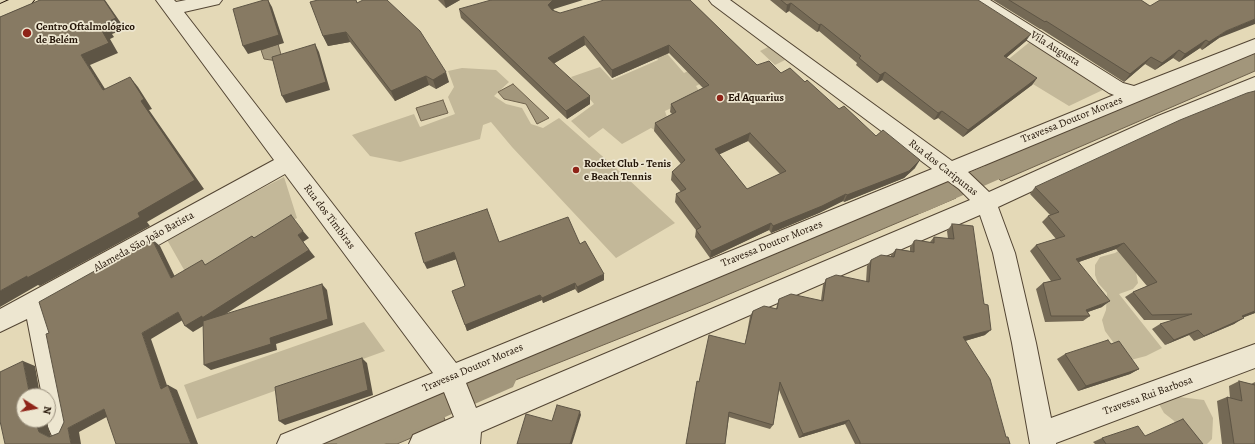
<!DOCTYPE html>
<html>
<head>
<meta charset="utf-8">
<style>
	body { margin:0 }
	#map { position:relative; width:1255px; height:444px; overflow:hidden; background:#e4d9b7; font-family:Alegreya,serif }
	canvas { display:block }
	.north { position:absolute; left:16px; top:388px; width:40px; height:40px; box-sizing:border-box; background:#ede6d0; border:1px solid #9c9280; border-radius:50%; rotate:101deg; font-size:11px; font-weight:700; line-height:16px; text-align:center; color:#231407 }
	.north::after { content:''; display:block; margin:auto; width:14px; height:18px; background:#8f2418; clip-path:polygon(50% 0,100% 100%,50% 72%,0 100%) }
</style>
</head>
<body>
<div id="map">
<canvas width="1255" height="444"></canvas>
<div class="north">N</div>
</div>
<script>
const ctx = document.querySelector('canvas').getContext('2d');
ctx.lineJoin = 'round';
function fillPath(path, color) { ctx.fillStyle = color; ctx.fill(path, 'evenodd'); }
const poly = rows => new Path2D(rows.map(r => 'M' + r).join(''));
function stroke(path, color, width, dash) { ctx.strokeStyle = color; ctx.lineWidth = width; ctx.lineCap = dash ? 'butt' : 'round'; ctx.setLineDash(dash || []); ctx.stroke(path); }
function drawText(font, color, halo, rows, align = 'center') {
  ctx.font = font + ' Alegreya,serif'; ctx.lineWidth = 3.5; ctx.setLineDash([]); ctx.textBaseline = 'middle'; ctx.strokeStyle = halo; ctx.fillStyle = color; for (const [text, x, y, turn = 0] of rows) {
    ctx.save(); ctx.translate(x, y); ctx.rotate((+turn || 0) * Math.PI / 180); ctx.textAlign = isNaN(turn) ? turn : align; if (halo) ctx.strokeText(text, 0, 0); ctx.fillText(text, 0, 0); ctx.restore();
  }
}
fillPath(poly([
	[644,41,663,49,684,73,727,52,730,69,696,86,701,94,665,111,670,127,658,132,651,128,622,144,603,128,589,138,571,121,594,104,571,77,600,67,612,80,658,60],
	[1031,41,1109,87,1069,106,1023,78,990,74],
	[768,47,785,60,775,65,760,51],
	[462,68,496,70,509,82,494,96,506,104,522,108,531,124,543,128,559,118,627,178,675,223,616,258,512,147,491,122,483,125,480,139,400,162,370,156,352,135,414,114,420,127,455,114,448,97,454,87,448,71],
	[284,177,297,218,187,275,166,238],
	[1124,247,1136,272,1138,283,1133,289,1119,294,1162,348,1146,356,1127,361,1105,331,1102,320,1106,310,1107,293,1098,283,1095,275,1095,265,1100,257,1115,253],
	[364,322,385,351,197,419,184,385],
	[1171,396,1204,400,1213,418,1212,439,1207,444,1197,444,1173,420,1164,413,1159,404]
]), '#c3b899');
const water = poly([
	[278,44,282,58,278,61,264,59,261,50,278,44],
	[1255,52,1255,71,1001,181,981,162,1255,52],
	[513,84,549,118,537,124,526,104,504,99,498,92,513,84],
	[443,100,448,113,421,121,416,108,443,100],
	[939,181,956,198,706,304,513,381,476,397,469,378,939,181],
	[435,392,446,423,397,444,318,444,435,392]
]);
fillPath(water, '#a2967b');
stroke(water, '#6f624d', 1);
fillPath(poly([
	[1021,151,1029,154,1032,160,1029,166,927,211,919,214,911,211,907,204,911,197,1021,151],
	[503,365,513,369,517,378,513,387,384,444,337,444,341,434,503,365]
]), '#a2967b');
const minor = poly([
	[156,0,174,0,176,2,186,0,222,0,219,4,184,12,456,363,932,169,712,4,709,0,730,0,952,161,1114,95,1109,93,971,4,968,0,990,0,1123,83,1134,86,1255,39,1255,53,968,172,989,192,1158,116,1255,77,1255,92,1172,126,998,207,1015,253,1036,343,1051,418,1255,344,1255,368,1056,443,1056,444,1030,444,1012,343,993,253,980,215,481,432,480,444,409,444,413,435,454,417,444,392,322,444,277,444,281,435,433,373,285,174,48,307,74,427,70,436,61,440,52,436,48,427,47,420,48,420,48,396,42,396,27,319,0,332,0,309,274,160,156,0],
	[948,181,959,189,970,200,476,408,466,383,948,181]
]);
const major = poly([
	[9,0,34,0,31,4,0,17,0,4,9,0]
]);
stroke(minor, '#534533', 2);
stroke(major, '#231407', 2);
fillPath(minor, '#ede6d0');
fillPath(major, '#e4d9b7');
fillPath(poly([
	[438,0,460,0,446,8],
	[770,0,978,0,1026,41,1006,58,1037,78,1032,85,963,137,938,118,934,120,882,80,877,83,856,65,857,63,819,31,817,32,789,11,786,13],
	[993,0,1141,0,1150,6,1219,38,1202,50,1200,48,1179,62,1173,58,1155,70,1145,64,1124,82,1041,29,1040,29],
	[357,3,449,82,436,89,429,85,395,101,350,42,328,46,323,36],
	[693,3,757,65,805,82,839,109,876,136,915,168,904,178,844,202,843,201,819,213,771,233,769,230,710,258,695,237,696,230,675,202,676,194,681,192,671,180,672,172,681,164,654,131,655,123,672,114,670,112,671,104,703,88,669,53,612,78,585,45,554,63,590,104,567,119,461,18,459,9,554,9,552,10,560,13],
	[748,141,780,174,747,189,719,154],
	[1035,187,1255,313,1243,317,1234,324,1194,341,1189,335,1165,345,1152,329,1160,324,1175,320,1144,320,1125,297,1133,292,1147,286,1116,249,1079,262,1102,307,1088,312,1090,316,1083,321,1045,322,1036,289,1043,283,1051,281,1030,251,1036,245,1056,239,1042,222,1048,216,1050,215,1030,194],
	[952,224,985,335,965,341,1006,437,1010,444,855,444,845,424,799,438,779,390,773,425,770,429,729,417,725,444,686,444,697,381,699,382,745,344,750,316,753,311,776,309,777,305,779,299,821,300,823,285,826,279,866,282,867,266,871,260,891,257,891,255,896,249,910,251,910,247,914,241,930,242,934,237,948,239,947,231],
	[499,242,580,244,604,280,578,293,575,289,543,303,542,300,467,331,465,325,465,286,456,259,427,269],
	[1111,344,1139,369,1130,374,1078,391,1057,359,1065,354],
	[1239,381,1251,384,1255,382,1255,444,1222,444,1217,401,1227,397,1230,398,1229,386],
	[1144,436,1203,444,1095,444,1093,442,1102,438]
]), '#746955');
fillPath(poly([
	[104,0,105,0,125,29,112,34,114,37,110,39,118,53,90,65,112,100,103,90,81,55,101,29,103,24],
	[268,0,272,7,284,43,248,54,243,46],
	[444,0,460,0,446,8],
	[553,0,583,0,554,9,550,14,548,5],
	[791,3,789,11,786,13,787,5],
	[1255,19,1255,24,1219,38,1202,50,1209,42,1226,31],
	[821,24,819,31,817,32,819,25],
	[346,32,350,42,328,46,323,36],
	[1031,34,1026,41,999,64,1004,56],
	[584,36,585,45,550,66,548,58],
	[1206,40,1200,48,1179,62,1185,54],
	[315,44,319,52,330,90,286,103,282,96],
	[669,45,669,53,612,78,612,70],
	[1179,50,1173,58,1155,70,1162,63],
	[1151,57,1145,64,1124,82,1130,74],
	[446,72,449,82,436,89,433,80],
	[885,72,882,80,877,83,880,75],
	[426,76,429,85,395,101,391,91],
	[130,77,138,87,152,109,149,110,204,189,147,222,150,226,40,286,38,285,0,307,0,291,138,213,141,101],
	[1037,78,1032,85,963,137,968,130],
	[590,96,590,104,567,119,566,111],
	[942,111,938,118,934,120,938,113],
	[750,133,748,141,714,157,715,149],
	[920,160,915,168,904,178,844,202,847,195],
	[846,194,843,201,819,213,771,233,773,226],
	[771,223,769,230,710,258,711,251],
	[303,231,309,238,303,242,315,257,210,324,208,323,193,332,185,326,298,235],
	[152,239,160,246,179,285,171,278],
	[1124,243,1116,249,1070,265,1076,259],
	[454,252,457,259,427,269,424,263],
	[604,274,604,280,578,293,577,287],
	[575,283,575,289,543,303,542,298],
	[322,284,327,290,333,325,276,344,277,350,211,370,204,365,270,338],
	[540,295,542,300,467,331,465,325],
	[1110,301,1102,307,1079,315,1086,310],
	[1255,311,1255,313,1232,322,1242,316],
	[178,312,186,318,151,339,170,394,161,389,142,333],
	[1244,318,1234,324,1194,341,1204,336],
	[991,330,985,335,958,343,963,337],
	[1198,330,1189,335,1165,345,1174,340],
	[362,358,367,363,373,395,285,425,279,421],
	[23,361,35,366,40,395,43,396,35,396,29,391],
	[1139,369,1130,374,1078,391,1086,386],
	[168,385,177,390,198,444,191,444],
	[104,409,114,413,79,432,81,444,71,444,68,428],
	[580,411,581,415,572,444,570,444],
	[35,420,46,420,51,437,49,437,39,432],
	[849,420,845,424,799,438,803,434]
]), '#5e5545');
const building = poly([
	[40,0,104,0,116,18,103,24,105,27,101,29,109,43,81,55,103,90,130,77,144,99,141,101,195,180,138,213,140,217,27,278,27,276,0,291,0,17,40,0],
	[264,0,268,0,279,35,243,46,233,9,264,0],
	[318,0,356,0,357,3,363,0,387,0,420,31,446,72,433,80,426,76,391,91,346,32,323,36,310,2,318,0],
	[491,0,553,0,548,5,552,10,560,13,604,0,690,0,757,65,769,61,781,73,790,68,805,82,807,80,839,109,844,106,876,136,883,130,920,160,909,171,847,195,846,194,822,206,773,226,771,223,711,251,696,230,701,227,676,194,686,189,672,172,685,160,655,123,676,112,671,104,709,85,669,45,612,70,584,36,548,58,590,96,566,111,459,9,491,0],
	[750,133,786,171,747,189,715,149,750,133],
	[781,0,978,0,1031,34,1004,56,1037,78,968,130,942,111,938,113,885,72,880,75,859,58,861,56,821,24,819,25,791,3,787,5,781,0],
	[1009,0,1141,0,1150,6,1160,0,1255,0,1255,19,1226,31,1209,42,1206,40,1185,54,1179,50,1162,63,1151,57,1130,74,1046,21,1045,22,1009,0],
	[315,44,326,82,282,96,272,57,315,44],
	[1255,91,1255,311,1242,316,1244,318,1204,336,1198,330,1174,340,1160,324,1192,314,1152,315,1133,292,1157,282,1124,243,1076,259,1110,301,1086,310,1090,316,1051,316,1043,283,1061,279,1036,245,1065,236,1048,216,1059,212,1035,187,1180,120,1247,93,1255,91],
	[487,209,499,242,568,217,580,244,585,241,604,274,577,287,575,283,542,298,540,295,465,325,452,291,465,286,454,252,424,263,415,233,487,209],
	[291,215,303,231,298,235,309,250,202,318,202,316,185,326,178,312,142,333,161,389,168,385,191,444,116,444,104,409,68,428,71,444,5,444,0,421,0,372,23,361,29,391,35,393,35,396,24,396,24,420,35,420,39,432,49,437,59,433,64,422,46,334,49,333,39,302,152,239,171,278,202,260,205,265,252,236,254,238,291,215],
	[952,224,954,224,973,226,984,304,988,305,991,330,963,337,990,379,1006,437,1008,437,1010,444,860,444,860,442,849,420,803,434,780,382,773,425,729,412,725,444,686,444,697,381,699,382,709,335,745,344,753,311,764,306,777,309,779,299,791,294,823,301,826,279,836,275,869,282,871,260,881,255,894,257,896,249,914,252,914,241,916,240,934,243,934,237,954,239,952,224],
	[322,284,328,319,270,338,271,344,204,365,203,321,322,284],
	[1108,340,1111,344,1119,341,1139,369,1086,386,1065,354,1108,340],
	[362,358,368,390,279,421,275,387,362,358],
	[1239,381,1255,385,1255,444,1234,444,1227,397,1242,401,1239,381],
	[557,405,580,411,570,444,517,444,526,414,552,421,557,405],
	[1183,419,1203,444,1106,444,1102,438,1138,426,1145,436,1183,419]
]);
fillPath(building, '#877a63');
stroke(building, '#5e5545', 1);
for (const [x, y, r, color] of [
	[27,33,5,"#8f2418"],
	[720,98,4,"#8f2418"],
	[576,170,4,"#8f2418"]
]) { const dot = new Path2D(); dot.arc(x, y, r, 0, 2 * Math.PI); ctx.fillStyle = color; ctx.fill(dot); stroke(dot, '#ede6d0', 1.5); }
drawText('bold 11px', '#231407', '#ede6d0', [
	["Centro Oftalmológico",36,27],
	["de Belém",36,40],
	["Ed Aquarius",728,98],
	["Rocket Club - Tenis",584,164],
	["e Beach Tennis",584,177]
], 'left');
drawText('11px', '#231407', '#ede6d0', [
	["Vila Augusta",1055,49,32],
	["Travessa Doutor Moraes",1072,120,-22],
	["Rua dos Caripunas",943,168,38],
	["Rua dos Timbiras",329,217,53],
	["Alameda São João Batista",144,242,-29],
	["Travessa Doutor Moraes",772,244,-22],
	["Travessa Doutor Moraes",473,368,-23],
	["Travessa Rui Barbosa",1148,396,-20]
]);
</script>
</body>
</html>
